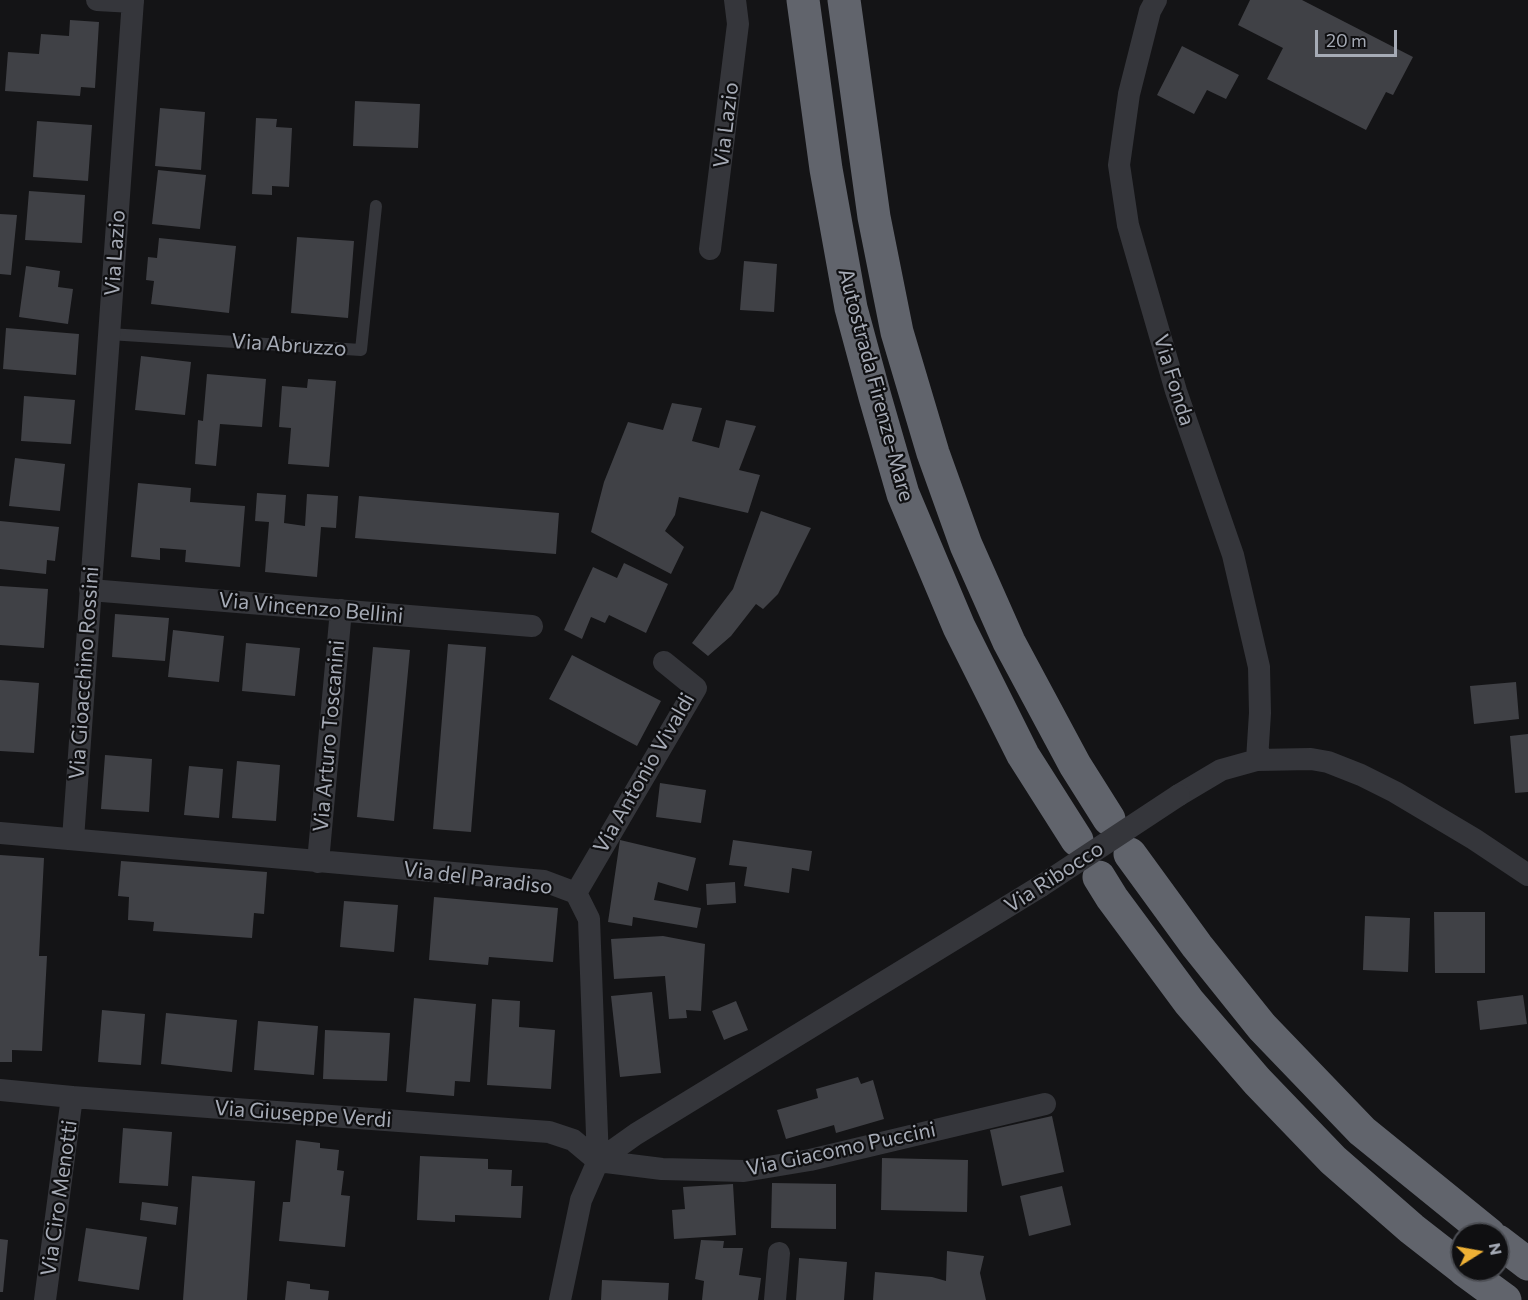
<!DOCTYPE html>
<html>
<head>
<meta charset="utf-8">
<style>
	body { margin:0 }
	#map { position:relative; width:1528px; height:1300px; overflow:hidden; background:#141416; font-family:Commissioner,sans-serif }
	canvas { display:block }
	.north { position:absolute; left:1450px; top:1222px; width:60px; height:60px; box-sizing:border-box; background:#0f0f11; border:2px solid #4b4d53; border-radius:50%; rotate:79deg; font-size:16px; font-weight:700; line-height:24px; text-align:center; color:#a6abb6 }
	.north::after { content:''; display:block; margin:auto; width:21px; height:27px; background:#edb035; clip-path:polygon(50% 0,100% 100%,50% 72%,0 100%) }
	.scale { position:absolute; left:1315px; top:30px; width:82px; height:27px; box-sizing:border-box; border:3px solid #a6abb6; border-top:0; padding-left:8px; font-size:18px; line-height:21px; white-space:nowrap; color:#a6abb6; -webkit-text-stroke:4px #0f0f11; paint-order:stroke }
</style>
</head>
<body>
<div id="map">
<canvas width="1528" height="1300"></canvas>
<div class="north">N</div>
<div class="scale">20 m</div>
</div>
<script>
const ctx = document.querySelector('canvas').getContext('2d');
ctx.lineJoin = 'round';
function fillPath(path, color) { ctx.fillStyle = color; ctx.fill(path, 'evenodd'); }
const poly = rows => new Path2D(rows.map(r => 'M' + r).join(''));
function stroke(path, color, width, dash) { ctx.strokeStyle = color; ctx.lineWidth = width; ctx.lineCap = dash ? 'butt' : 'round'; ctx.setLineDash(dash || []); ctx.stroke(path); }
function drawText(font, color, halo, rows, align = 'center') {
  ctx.font = font + ' Commissioner,sans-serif'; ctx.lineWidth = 4.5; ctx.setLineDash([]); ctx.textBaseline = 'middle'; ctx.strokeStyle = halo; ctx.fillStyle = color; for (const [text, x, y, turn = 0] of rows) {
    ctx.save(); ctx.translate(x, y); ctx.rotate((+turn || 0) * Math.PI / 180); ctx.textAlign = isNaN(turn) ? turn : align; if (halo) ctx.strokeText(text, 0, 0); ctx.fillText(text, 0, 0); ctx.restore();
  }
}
fillPath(poly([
	[1250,0,1302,0,1413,57,1393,95,1386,92,1366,130,1267,79,1283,48,1238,25],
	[70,20,99,22,95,88,81,87,80,96,5,91,8,52,39,54,41,34,69,36],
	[1182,46,1239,75,1226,99,1207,90,1194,114,1157,95],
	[355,101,420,104,418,148,353,146],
	[160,108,205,112,201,170,155,166],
	[256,118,277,119,276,127,292,128,289,187,272,186,272,195,252,194],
	[37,121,92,125,88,181,33,177],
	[158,170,206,175,200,229,152,224],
	[29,191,85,195,82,243,25,240],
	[0,214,17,215,11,275,0,274],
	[297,237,354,241,348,318,291,313],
	[159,238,236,246,229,313,151,304,154,281,146,280,148,257,157,258],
	[744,261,777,264,774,312,740,310],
	[26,266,60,271,58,287,73,289,68,324,19,317],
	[6,328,79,334,76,375,3,369],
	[141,356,191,362,185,415,135,410],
	[207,374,266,379,262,427,220,424,216,466,195,464,198,420,203,421],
	[308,379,336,381,329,467,288,464,291,428,279,427,282,386,307,388],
	[24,396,75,400,71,444,21,441],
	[672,403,702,408,692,441,719,448,726,420,756,426,739,470,760,475,748,513,679,497,675,515,665,531,684,547,671,574,591,532,604,482,628,422,663,430],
	[15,458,65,464,60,511,9,506],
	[138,483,191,488,190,502,245,506,240,567,185,562,186,550,160,548,160,560,131,557],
	[257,493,286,495,284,523,305,526,307,494,338,496,336,528,321,527,317,577,265,572,269,522,255,521],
	[359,496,559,513,556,554,355,538],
	[761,511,811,528,778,594,763,609,756,604,731,636,708,656,692,643,733,589],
	[0,521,59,527,55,561,47,560,46,574,0,569],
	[624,563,668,584,646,633,609,615,605,623,591,617,582,639,564,630,593,567,617,578],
	[0,586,48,589,44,648,0,645],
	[115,614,169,618,165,661,112,657],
	[173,630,224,636,219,682,168,677],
	[246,643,300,648,295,696,242,691],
	[448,644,486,647,471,832,433,829],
	[373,647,410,650,394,821,357,817],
	[572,655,661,701,637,746,549,699],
	[0,680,39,683,34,753,0,751],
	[1516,682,1519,719,1474,724,1470,686],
	[1528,734,1528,792,1515,793,1510,736],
	[105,755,152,759,149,812,101,809],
	[237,761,280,765,276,821,232,818],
	[189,766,223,769,219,818,184,815],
	[660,783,706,790,701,823,656,817],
	[620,840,696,858,688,891,658,882,654,900,701,908,697,928,633,917,632,926,608,922],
	[733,840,812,851,809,871,792,868,789,893,744,886,747,867,729,865],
	[0,855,44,858,39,956,47,956,42,1051,12,1050,12,1062,0,1062],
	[121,861,267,872,264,914,254,913,252,938,153,931,154,922,128,920,129,897,118,896],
	[735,882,736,903,707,905,706,884],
	[434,897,558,908,553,962,489,957,488,965,429,960],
	[344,901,398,905,394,952,340,947],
	[1434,912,1485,912,1485,973,1435,973],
	[1365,916,1410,918,1408,972,1363,970],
	[663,936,705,944,701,1011,686,1010,687,1018,669,1019,665,976,614,979,611,939],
	[652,992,661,1073,620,1077,611,996],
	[1523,995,1527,1024,1480,1030,1477,1001],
	[414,998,476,1004,470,1082,455,1081,454,1096,406,1092],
	[492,999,520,1001,519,1027,555,1030,551,1089,487,1085],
	[736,1001,748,1030,724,1040,712,1011],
	[102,1010,145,1014,141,1065,98,1062],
	[166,1013,237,1020,232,1072,161,1064],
	[258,1021,318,1026,314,1075,254,1070],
	[325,1030,390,1033,387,1081,323,1079],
	[858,1077,861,1084,873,1080,884,1119,836,1133,834,1125,786,1139,777,1110,818,1098,816,1089],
	[1052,1116,1064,1172,1002,1186,990,1130],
	[123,1128,172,1132,168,1186,119,1183],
	[296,1140,320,1143,320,1148,339,1150,337,1170,344,1171,341,1195,350,1196,345,1247,279,1241,283,1202,290,1202],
	[420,1156,488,1159,488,1169,512,1170,511,1186,523,1186,521,1218,455,1215,455,1222,417,1220],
	[882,1158,968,1160,967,1212,881,1210],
	[192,1176,255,1181,247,1300,183,1300],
	[772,1183,836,1184,836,1229,771,1228],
	[733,1184,736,1235,674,1239,672,1210,685,1209,683,1187],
	[1062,1186,1071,1225,1029,1236,1020,1196],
	[142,1202,178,1207,176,1225,140,1220],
	[86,1228,147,1237,139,1290,78,1281],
	[0,1239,8,1240,3,1292,0,1292],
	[701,1240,724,1241,723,1248,743,1248,739,1275,761,1278,758,1300,702,1300,704,1281,695,1279],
	[947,1251,984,1256,980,1273,986,1300,873,1300,875,1272,932,1277,946,1281],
	[799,1258,847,1262,844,1300,796,1300],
	[602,1280,669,1283,668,1300,601,1300],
	[287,1281,310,1284,310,1289,329,1291,328,1300,285,1300]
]), '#404146');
stroke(poly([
	[109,334,361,350,376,206]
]), '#35363b', 12);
stroke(poly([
	[97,0,133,2],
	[1156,0,1150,11,1129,94,1119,165,1128,225,1176,391,1233,555,1259,667,1260,713,1257,760],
	[710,249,738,24,735,0],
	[90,590,532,626],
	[1179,795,1221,770,1257,760,1311,759,1328,762,1361,775,1395,792,1474,839,1528,875],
	[0,833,544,881,576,893,589,919,598,1161,581,1200,560,1300],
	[73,839,133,0],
	[318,862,341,610],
	[576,893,696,688,664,662],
	[0,1090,72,1097,549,1132,573,1140,598,1161],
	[598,1161,636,1134,1041,886],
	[598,1161,662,1169,744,1171,810,1160,1045,1104],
	[45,1300,72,1097],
	[775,1300,779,1253]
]), '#35363b', 22);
stroke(poly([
	[803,0,826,169,851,308,875,397,903,494,959,627,1023,755,1077,840],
	[844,0,874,217,897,332,933,453,966,545,1009,642,1075,765,1109,819],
	[1130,854,1197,946,1262,1027,1362,1131,1489,1234],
	[1099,877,1112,898,1189,1002,1257,1081,1333,1160,1412,1229,1462,1268],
	[1498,1241,1528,1264],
	[1464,1270,1505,1300]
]), '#61646c', 33);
stroke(poly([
	[1041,886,1179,795]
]), '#35363b', 22);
drawText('21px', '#a6abb6', '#0f0f11', [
	["Via Lazio",726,125,-83],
	["Via Lazio",115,253,-86],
	["Via Abruzzo",289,345,4],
	["Via Fonda",1174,380,73],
	["Autostrada Firenze-Mare",876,385,75],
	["Via Vincenzo Bellini",311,608,5],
	["Via Gioacchino Rossini",84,673,-86],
	["Via Arturo Toscanini",329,736,-85],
	["Via Antonio Vivaldi",644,773,-60],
	["Via Ribocco",1054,877,-33],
	["Via del Paradiso",478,878,7],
	["Via Giuseppe Verdi",303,1114,4],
	["Via Giacomo Puccini",841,1149,-12],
	["Via Ciro Menotti",59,1198,-82]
]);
</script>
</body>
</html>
